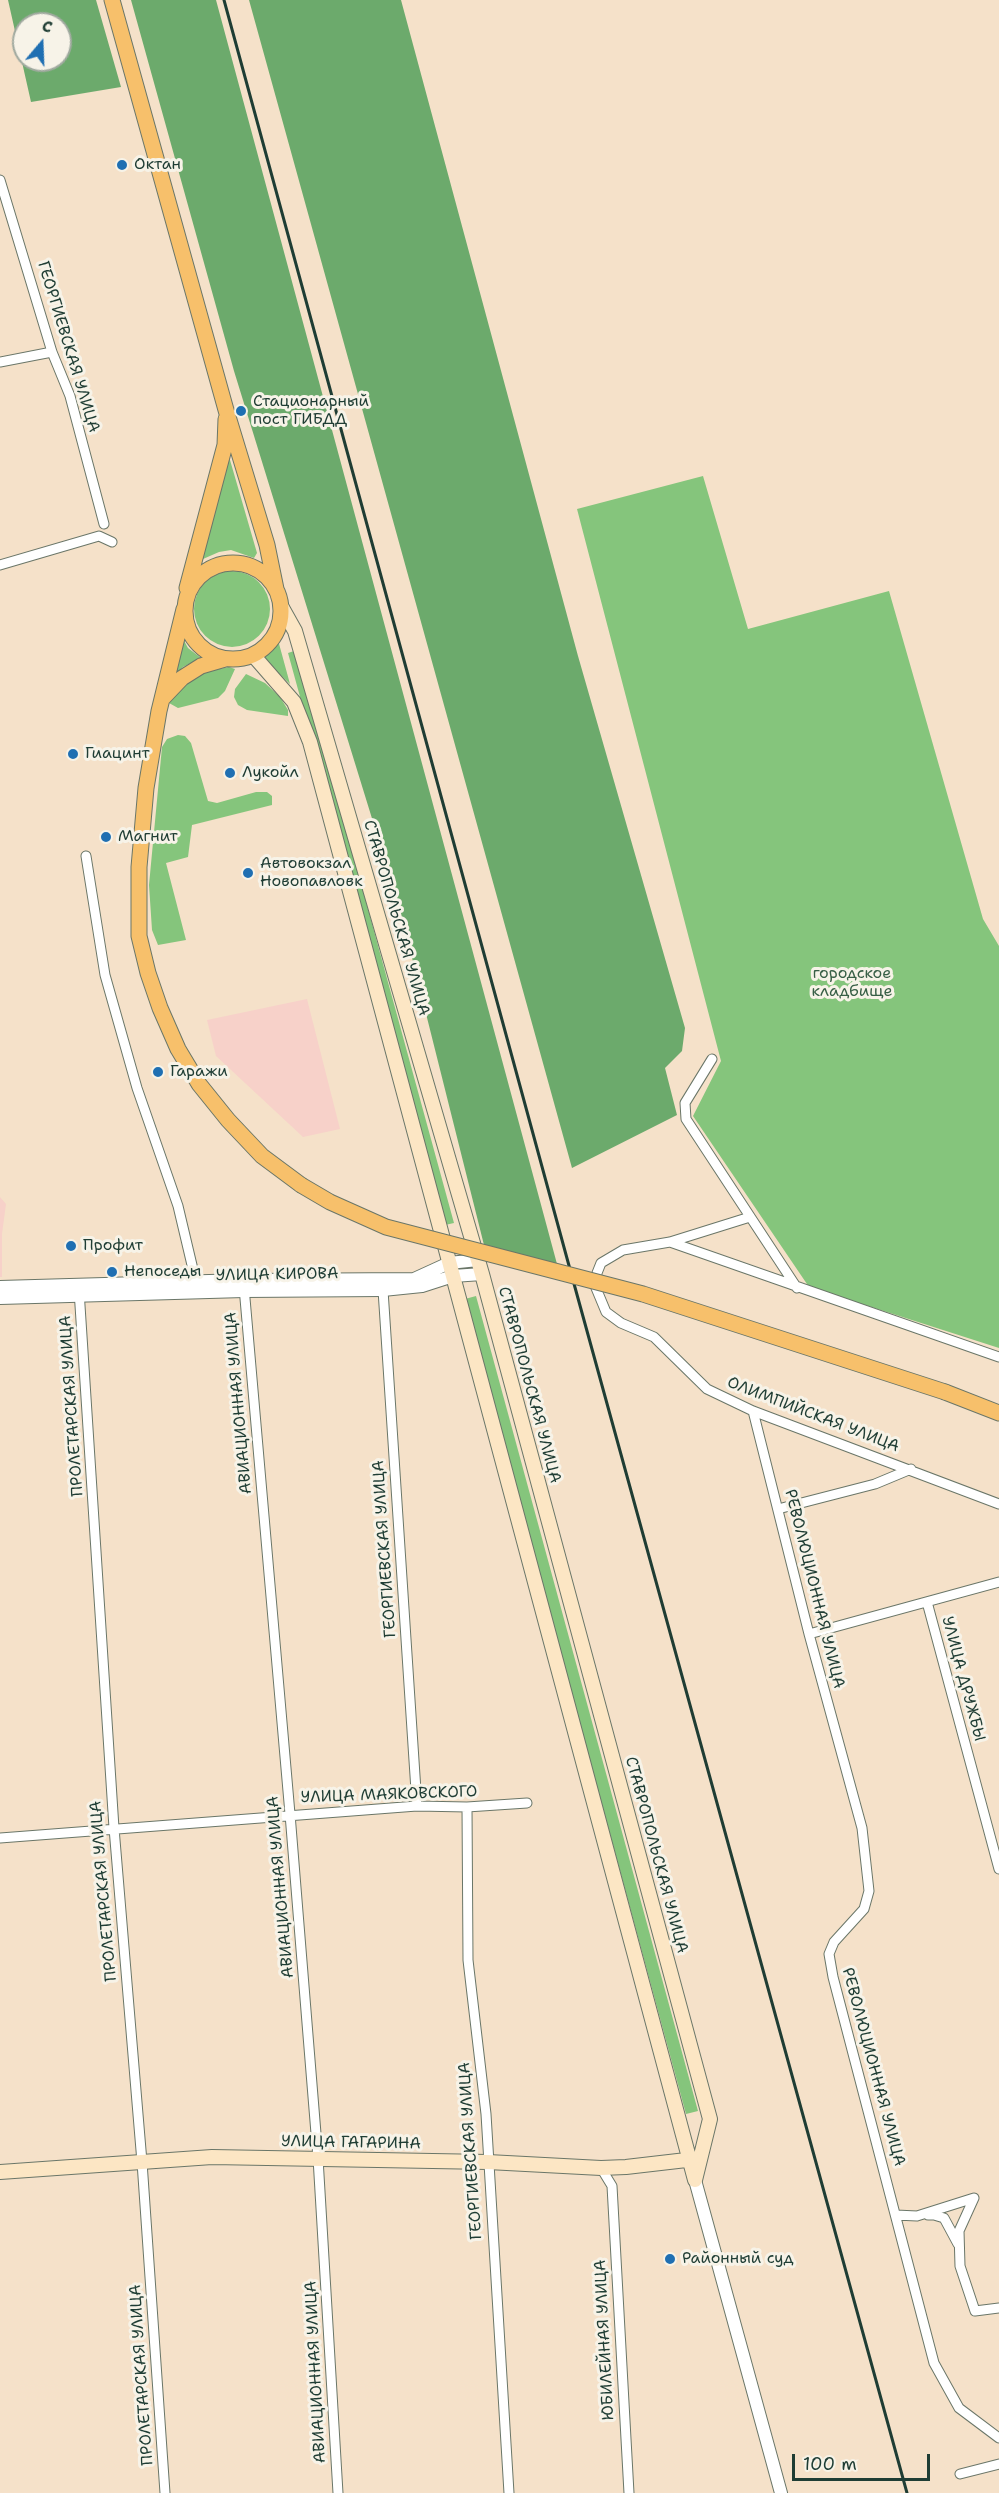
<!DOCTYPE html>
<html>
<head>
<meta charset="utf-8">
<style>
	body { margin:0 }
	#map { position:relative; width:999px; height:2493px; overflow:hidden; background:#f5e1c9; font-family:"Shantell Sans",sans-serif }
	canvas { display:block }
	.north { position:absolute; left:12px; top:12px; width:60px; height:60px; box-sizing:border-box; background:#f7f3e8; border:2px solid #a1aaa0; border-radius:50%; rotate:19deg; font-size:16px; font-weight:700; line-height:24px; text-align:center; color:#1f3d34 }
	.north::after { content:''; display:block; margin:auto; width:21px; height:27px; background:#1f6fb2; clip-path:polygon(50% 0,100% 100%,50% 72%,0 100%) }
	.scale { position:absolute; left:792px; top:2454px; width:138px; height:27px; box-sizing:border-box; border:3px solid #1f3d34; border-top:0; padding-left:8px; font-size:18px; line-height:21px; white-space:nowrap; color:#1f3d34; -webkit-text-stroke:4px #f7f3e8; paint-order:stroke }
</style>
</head>
<body>
<div id="map">
<canvas width="999" height="2493"></canvas>
<div class="north">С</div>
<div class="scale">100 m</div>
</div>
<script>
const ctx = document.querySelector('canvas').getContext('2d');
ctx.lineJoin = 'round';
function fillPath(path, color) { ctx.fillStyle = color; ctx.fill(path, 'evenodd'); }
const poly = rows => new Path2D(rows.map(r => 'M' + r).join(''));
function stroke(path, color, width, dash) { ctx.strokeStyle = color; ctx.lineWidth = width; ctx.lineCap = dash ? 'butt' : 'round'; ctx.setLineDash(dash || []); ctx.stroke(path); }
function drawText(font, color, halo, rows, align = 'center') {
  ctx.font = font + ' "Shantell Sans",sans-serif'; ctx.lineWidth = 6; ctx.setLineDash([]); ctx.textBaseline = 'middle'; ctx.strokeStyle = halo; ctx.fillStyle = color; for (const [text, x, y, turn = 0] of rows) {
    ctx.save(); ctx.translate(x, y); ctx.rotate((+turn || 0) * Math.PI / 180); ctx.textAlign = isNaN(turn) ? turn : align; if (halo) ctx.strokeText(text, 0, 0); ctx.fillText(text, 0, 0); ctx.restore();
  }
}
fillPath(poly([
	[307,999,340,1129,303,1137,216,1056,207,1020],
	[0,1197,6,1204,2,1234,2,1277,0,1277]
]), '#f7d1c9');
fillPath(poly([
	[230,460,257,553,254,558,231,550,219,552,203,559,199,556,224,461],
	[703,476,748,629,889,591,983,919,999,946,999,1348,809,1287,693,1116,721,1061,577,509],
	'194 609a38 38 0 1 1 76 0a38 38 0 1 1-76 0Z',
	[182,637,188,648,201,658,183,667,174,676],
	[278,640,290,684,275,670,258,660],
	[297,650,454,1223,445,1225,288,653],
	[229,667,235,669,225,691,218,698,178,708,169,703,187,682,199,673],
	[246,674,265,683,280,697,288,710,288,716,247,710,238,705,234,697,235,689],
	[178,735,185,736,191,743,208,801,217,803,256,792,267,792,272,796,272,805,192,825,188,857,166,863,186,940,158,945,152,930,149,885,162,747,167,739],
	[476,1296,698,2111,686,2114,465,1299]
]), '#85c57c');
fillPath(poly([
	[8,0,96,0,121,87,31,102],
	[24,24,60,24,60,60,24,60],
	[131,0,216,0,557,1264,484,1245,399,906,234,371],
	[249,0,401,0,578,656,685,1028,682,1051,665,1068,677,1115,572,1168]
]), '#6caa6c');
const minor = poly([
	[0,180,52,352,70,396,104,524],
	[0,362,52,352],
	[0,565,99,536,112,542],
	[86,856,105,975,137,1088,178,1206,196,1282],
	[712,1059,685,1103,686,1119,797,1288],
	[750,1217,670,1242,623,1250,601,1263,597,1273,596,1288,606,1312,621,1323,654,1337,707,1389,753,1411,999,1504],
	[670,1242,999,1357],
	[244,1287,290,1814,318,2158,338,2493],
	[79,1290,114,1828,142,2162,165,2493],
	[383,1290,417,1806],
	[753,1411,809,1634,862,1828,869,1891,864,1909,834,1942,829,1954,833,1977,934,2363,959,2408,999,2438],
	[778,1509,875,1484,911,1469],
	[927,1602,999,1869],
	[809,1634,999,1582],
	[467,1807,468,1960,486,2114,509,2493],
	[0,1838,417,1806,467,1807,527,1803],
	[601,2168,612,2186,629,2493],
	[896,2215,917,2216,974,2198,959,2231,960,2266,975,2311,999,2308],
	[928,2215,934,2215,944,2218,958,2244],
	[960,2474,999,2464]
]);
const tertiary = poly([
	[0,1287,244,1280,414,1279,449,1263,478,1260],
	[0,1298,244,1291,383,1290,422,1286,453,1276,482,1274],
	[695,2180,781,2493]
]);
const secondary = poly([
	[281,606,295,631,482,1274,710,2119,695,2180],
	[253,655,294,702,310,742,695,2180],
	[0,2172,212,2157,488,2162,601,2168,626,2167,695,2159]
]);
const primary = poly([
	[112,0,226,410,267,545,276,589],
	'185 611a48 48 0 1 1 96 0a48 48 0 1 1-96 0Z',
	[187,588,225,445,226,419],
	[184,609,159,711,146,788,139,867,139,936,148,973,160,1008,178,1049,199,1084,228,1120,262,1156,301,1185],
	[162,699,182,678,201,666,225,659],
	[945,1392,999,1413]
]);
stroke(minor, '#6a7668', 11);
stroke(tertiary, '#6a7668', 14);
stroke(secondary, '#6a7668', 16);
stroke(primary, '#6a7668', 17);
stroke(minor, '#fff', 9);
stroke(tertiary, '#fff', 12);
stroke(secondary, '#fce6c4', 14);
stroke(primary, '#f7c06b', 15);
stroke(poly([
	[224,0,568,1262,907,2493]
]), '#1f3d34', 3);
const primaryBridge = poly([
	[301,1185,330,1202,386,1227,643,1294,945,1392]
]);
stroke(primaryBridge, '#6a7668', 17, []);
stroke(primaryBridge, '#f7c06b', 15);
for (const [x, y, r, color] of [
	[122,165,6,"#1f6fb2"],
	[241,411,6,"#1f6fb2"],
	[73,754,6,"#1f6fb2"],
	[230,773,6,"#1f6fb2"],
	[106,837,6,"#1f6fb2"],
	[248,873,6,"#1f6fb2"],
	[158,1072,6,"#1f6fb2"],
	[71,1246,6,"#1f6fb2"],
	[112,1272,6,"#1f6fb2"],
	[670,2259,6,"#1f6fb2"]
]) { const dot = new Path2D(); dot.arc(x, y, r, 0, 2 * Math.PI); ctx.fillStyle = color; ctx.fill(dot); stroke(dot, '#f7f3e8', 2); }
drawText('16px', '#1f3d34', '#f7f3e8', [
	["Октан",134,165],
	["Стационарный",253,402],
	["пост ГИБДД",253,420],
	["Гиацинт",85,754],
	["Лукойл",242,773],
	["Магнит",118,837],
	["Автовокзал",260,864],
	["Новопавловк",260,882],
	["Гаражи",170,1072],
	["Профит",83,1246],
	["Непоседы",124,1272],
	["Районный суд",682,2259]
], 'left');
drawText('16px', '#1f3d34', '#f7f3e8', [
	["ГЕОРГИЕВСКАЯ УЛИЦА",68,347,73],
	["СТАВРОПОЛЬСКАЯ УЛИЦА",396,918,74],
	["УЛИЦА КИРОВА",277,1275,-1],
	["СТАВРОПОЛЬСКАЯ УЛИЦА",529,1385,75],
	["АВИАЦИОННАЯ УЛИЦА",239,1403,-95],
	["ПРОЛЕТАРСКАЯ УЛИЦА",72,1406,-94],
	["ОЛИМПИЙСКАЯ УЛИЦА",813,1415,21],
	["ГЕОРГИЕВСКАЯ УЛИЦА",385,1549,-94],
	["РЕВОЛЮЦИОННАЯ УЛИЦА",814,1589,76],
	["УЛИЦА ДРУЖБЫ",963,1679,75],
	["УЛИЦА МАЯКОВСКОГО",389,1795,-2],
	["СТАВРОПОЛЬСКАЯ УЛИЦА",656,1855,75],
	["АВИАЦИОННАЯ УЛИЦА",281,1887,-95],
	["ПРОЛЕТАРСКАЯ УЛИЦА",104,1891,-95],
	["РЕВОЛЮЦИОННАЯ УЛИЦА",873,2067,75],
	["УЛИЦА ГАГАРИНА",351,2143,1],
	["ГЕОРГИЕВСКАЯ УЛИЦА",471,2151,-94],
	["ЮБИЛЕЙНАЯ УЛИЦА",605,2340,-93],
	["АВИАЦИОННАЯ УЛИЦА",316,2372,-93],
	["ПРОЛЕТАРСКАЯ УЛИЦА",142,2375,-94]
]);
drawText('16px', '#385f46', '#f7f3e8', [
	["городское",852,974],
	["кладбище",852,992]
]);
</script>
</body>
</html>
